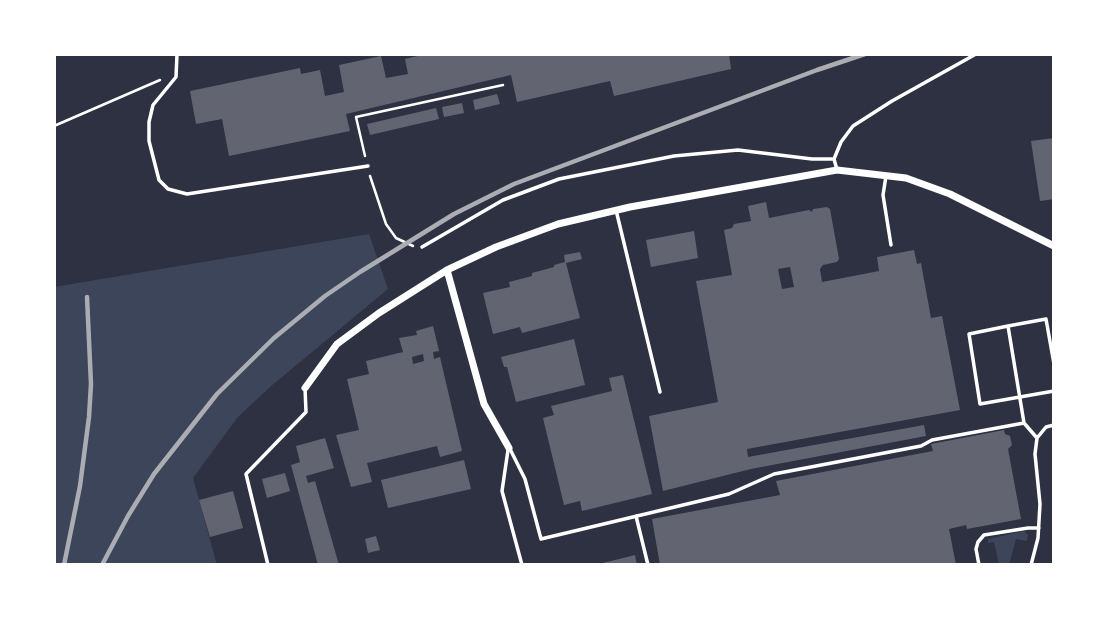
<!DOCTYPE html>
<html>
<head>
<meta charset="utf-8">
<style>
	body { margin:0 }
	#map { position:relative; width:1108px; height:619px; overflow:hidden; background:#2d3142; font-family:Poppins,sans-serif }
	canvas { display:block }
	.frame { position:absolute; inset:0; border:56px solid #fff; pointer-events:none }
</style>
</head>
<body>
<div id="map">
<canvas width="1108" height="619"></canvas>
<div class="frame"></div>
</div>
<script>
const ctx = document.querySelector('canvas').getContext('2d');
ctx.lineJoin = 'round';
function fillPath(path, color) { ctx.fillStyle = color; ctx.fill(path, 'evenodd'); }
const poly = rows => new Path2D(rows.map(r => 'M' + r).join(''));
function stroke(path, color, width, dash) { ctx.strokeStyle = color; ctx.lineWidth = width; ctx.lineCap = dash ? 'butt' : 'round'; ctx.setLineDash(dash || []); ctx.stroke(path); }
fillPath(poly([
	[369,234,388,289,270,387,238,417,193,478,217,565,54,565,54,287],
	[1024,531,1028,535,1027,541,1016,539,1009,565,999,565,994,542,988,543,988,539]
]), '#3c4559');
fillPath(poly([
	[426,54,729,54,731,69,614,96,610,81,517,102,511,75,346,114,350,131,229,156,222,119,196,124,190,91,300,68,301,74,320,70,325,96,344,92,339,65,381,56,386,78,408,74,405,59],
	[497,94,500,104,475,110,473,100],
	[462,103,464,113,444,117,442,107],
	[436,108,439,119,370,135,367,124],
	[1054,138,1054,199,1040,201,1031,141],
	[766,202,769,218,809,210,812,212,813,209,827,207,830,209,839,259,837,262,823,265,820,269,822,282,879,271,877,257,914,250,917,264,921,263,931,318,942,316,960,410,747,449,748,457,924,425,926,436,751,469,663,491,649,416,718,402,696,281,732,275,724,230,732,228,734,224,751,221,748,206],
	[790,267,794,287,782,289,778,269],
	[694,231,698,258,651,267,646,240],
	[580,252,582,259,566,263,580,318,522,333,520,327,493,334,483,293,510,287,509,282,532,276,532,273,554,267,554,265,565,262,564,255],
	[433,326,439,351,433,352,434,359,440,357,462,451,440,457,437,446,367,463,372,482,351,487,336,435,359,430,347,379,369,374,366,361,403,352,399,338,417,335,416,331],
	[423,354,424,361,413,364,412,357],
	[574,339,585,385,516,402,507,367,504,367,501,357],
	[623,375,652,494,582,511,580,501,564,505,543,418,554,415,551,406,612,391,609,378],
	[1004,430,1005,434,1010,436,1012,445,1008,449,1021,519,967,529,966,525,949,529,956,565,660,565,652,519,780,495,776,481,933,451,931,444],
	[325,438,334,468,306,476,308,483,315,481,339,565,318,565,291,465,300,462,296,446],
	[464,460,471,489,388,508,381,480],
	[285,473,290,491,267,498,262,479],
	[233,491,243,528,210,537,199,500],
	[376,536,380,550,368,553,365,539],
	[635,555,637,565,599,565,599,564]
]), '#626471');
stroke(poly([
	[54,126,160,80],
	[365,156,356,117,503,85],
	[370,176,386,224,396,238,413,246]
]), '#fff', 2.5);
stroke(poly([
	[177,54,176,77,153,105,149,122,149,141,159,180,168,189,187,194,368,166],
	[837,170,834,159,841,142,853,126,892,101,976,54],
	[886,176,883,195,891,245],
	[616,210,660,392],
	[422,247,503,200,559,179,674,156,738,150,812,159,834,159],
	[1008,326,969,334,980,404,1054,391],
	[1037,438,1024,423,1008,326,1046,319,1054,364],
	[510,449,525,479,541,539,729,494,774,474,921,446,932,440,1024,423],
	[508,450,502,491,522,565],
	[636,516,648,565],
	[268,565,246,474,306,412,305,388],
	[979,565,976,549,978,542,984,535,1028,528,1039,528],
	[1031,565,1038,538,1040,504,1035,454,1037,438,1046,427,1054,425]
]), '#fff', 3.5);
stroke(poly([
	[447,270,484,404,509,448],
	[305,388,337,344,379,313,447,270,496,247,558,224,630,207,837,170,906,178,950,194,1054,246]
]), '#fff', 7);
stroke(poly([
	[64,565,80,486,89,417,91,384,87,297],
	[102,565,128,516,154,474,217,394,274,338,325,296,360,272,454,214,514,184,817,70,865,54]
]), '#abadb3', 4.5);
</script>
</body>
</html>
